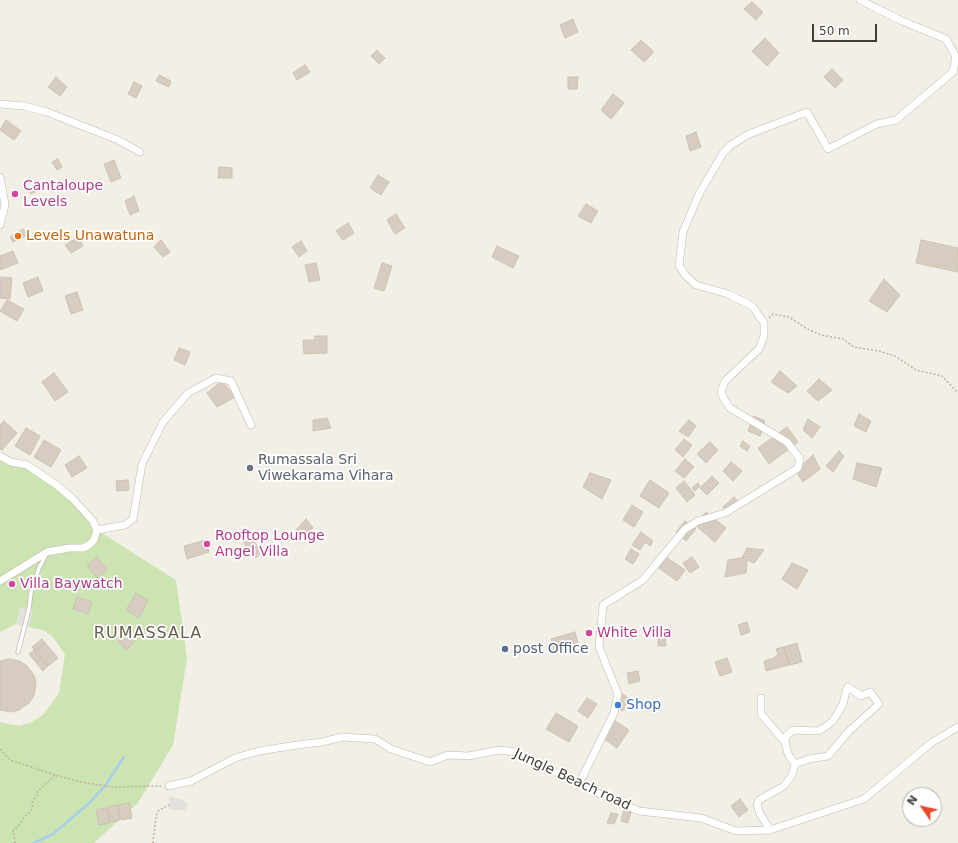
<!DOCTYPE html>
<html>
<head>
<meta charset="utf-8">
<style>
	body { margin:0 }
	#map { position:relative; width:958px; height:843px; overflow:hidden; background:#f2efe7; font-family:"DejaVu Sans",sans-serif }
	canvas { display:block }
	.north { position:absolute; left:902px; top:787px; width:40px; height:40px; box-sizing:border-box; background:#fff; border:1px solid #b4b2af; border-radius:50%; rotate:304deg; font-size:11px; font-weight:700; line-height:16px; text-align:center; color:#443f36 }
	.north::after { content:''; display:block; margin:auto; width:14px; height:18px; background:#e94726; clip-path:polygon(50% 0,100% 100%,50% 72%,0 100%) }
	.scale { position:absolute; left:812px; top:24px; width:65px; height:18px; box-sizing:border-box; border:2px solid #443f36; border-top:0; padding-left:5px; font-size:12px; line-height:14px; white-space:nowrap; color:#443f36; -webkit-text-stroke:3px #fff; paint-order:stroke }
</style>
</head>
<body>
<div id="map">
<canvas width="958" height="843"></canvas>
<div class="north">N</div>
<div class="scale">50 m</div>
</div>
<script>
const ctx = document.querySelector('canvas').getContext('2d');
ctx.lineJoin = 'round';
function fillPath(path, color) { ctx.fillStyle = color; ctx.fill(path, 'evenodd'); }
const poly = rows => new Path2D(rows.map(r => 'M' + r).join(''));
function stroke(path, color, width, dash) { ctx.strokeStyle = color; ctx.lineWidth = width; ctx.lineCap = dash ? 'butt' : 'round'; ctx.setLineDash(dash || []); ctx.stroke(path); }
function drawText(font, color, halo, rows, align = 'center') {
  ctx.font = font + ' "DejaVu Sans",sans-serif'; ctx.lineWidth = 3.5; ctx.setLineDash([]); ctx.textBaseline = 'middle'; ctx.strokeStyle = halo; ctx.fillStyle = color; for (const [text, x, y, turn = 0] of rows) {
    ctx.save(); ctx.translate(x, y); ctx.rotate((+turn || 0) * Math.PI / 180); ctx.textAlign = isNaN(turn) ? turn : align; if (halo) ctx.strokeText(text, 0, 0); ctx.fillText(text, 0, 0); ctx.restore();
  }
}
fillPath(poly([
	[0,456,27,465,55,484,97,530,176,580,187,658,173,745,138,803,94,843,0,843,0,722,19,726,30,723,43,715,59,693,65,654,52,636,43,630,29,627,32,610,20,608,16,624,0,632]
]), '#cce3b2');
fillPath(poly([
	[20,608,33,610,29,627,16,624],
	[169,796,185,801,188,804,185,810,176,810,169,809]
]), '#e3e1de');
stroke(poly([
	[34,843,53,834,87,805,105,786,124,757]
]), '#a7ceea', 2.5);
const building = poly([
	[752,2,763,12,756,20,744,9,752,2],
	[573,19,578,32,565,38,560,25,573,19],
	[765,38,779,53,767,66,752,51,765,38],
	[641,40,654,52,644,62,631,50,641,40],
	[377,50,385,58,379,64,371,56,377,50],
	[305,65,310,72,297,80,293,73,305,65],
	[832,69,843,80,835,88,824,77,832,69],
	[159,75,171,81,169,87,156,81,159,75],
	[56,77,67,87,60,96,48,87,56,77],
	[568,77,578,77,577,89,568,89,568,77],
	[134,82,142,86,136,98,128,94,134,82],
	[613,94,624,103,611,119,601,110,613,94],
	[6,120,21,131,14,140,0,130,6,120],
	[696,132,701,147,690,151,686,136,696,132],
	[58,159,62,167,57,170,52,162,58,159],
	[114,160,121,178,111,182,104,164,114,160],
	[219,167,232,168,232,178,218,178,219,167],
	[378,175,389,182,381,195,370,188,378,175],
	[43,181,46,186,31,194,28,189,43,181],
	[134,196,139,211,130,215,125,201,134,196],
	[586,204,598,211,591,223,578,216,586,204],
	[396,214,405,228,395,234,387,220,396,214],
	[348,223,354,233,343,240,336,231,348,223],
	[23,229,27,235,13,242,10,237,23,229],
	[78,237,83,246,71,253,65,245,78,237],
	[161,240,170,252,163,257,154,247,161,240],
	[921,240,958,248,958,272,916,263,921,240],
	[301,241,307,251,299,257,292,247,301,241],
	[497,246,519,256,513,268,492,257,497,246],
	[13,251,18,263,0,270,0,256,13,251],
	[316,263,320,280,309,282,305,265,316,263],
	[382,263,392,266,384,291,374,288,382,263],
	[1,277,12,278,10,299,0,298,1,277],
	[38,277,43,291,28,297,23,283,38,277],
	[884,279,900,295,887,312,869,301,884,279],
	[77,292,83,310,71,314,65,296,77,292],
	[7,300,24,309,17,321,0,311,7,300],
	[315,336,327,336,327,353,304,354,303,340,315,340,315,336],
	[179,348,190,352,185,365,174,360,179,348],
	[780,371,797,386,788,393,771,382,780,371],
	[54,373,68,392,55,401,42,382,54,373],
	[819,379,832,390,818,401,807,391,819,379],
	[222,381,235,397,217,407,207,393,222,381],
	[859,414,871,421,866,432,854,426,859,414],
	[754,416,765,421,760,436,748,431,754,416],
	[327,418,331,428,313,431,313,420,327,418],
	[808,419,820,427,812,438,803,430,808,419],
	[689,420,696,426,688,437,679,431,689,420],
	[4,421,17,433,2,450,0,449,0,425,4,421],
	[787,427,798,442,769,464,758,448,787,427],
	[26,428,40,436,30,455,15,446,26,428],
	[684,439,692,445,683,457,675,450,684,439],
	[44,440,61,450,51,467,34,457,44,440],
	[743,441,750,446,747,451,740,446,743,441],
	[710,442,718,450,706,463,697,454,710,442],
	[839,451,844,456,833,472,826,466,839,451],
	[813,455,820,469,803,482,796,471,813,455],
	[79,456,87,468,72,477,65,465,79,456],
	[685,459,694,467,684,478,675,471,685,459],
	[731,462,742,471,733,481,723,471,731,462],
	[857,463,882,468,876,487,853,479,857,463],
	[590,473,611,480,602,499,583,487,590,473],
	[712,476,719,483,707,495,700,488,712,476],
	[128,480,129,490,117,491,116,481,128,480],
	[650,480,669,493,659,508,640,496,650,480],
	[684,481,695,495,687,502,676,488,684,481],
	[698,483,700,486,695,491,692,488,698,483],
	[734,497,741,505,729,515,723,507,734,497],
	[632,505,643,512,634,527,623,520,632,505],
	[706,512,726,528,715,542,695,525,706,512],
	[306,519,313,528,299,538,295,531,306,519],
	[685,521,696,529,686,541,676,532,685,521],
	[245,532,262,551,256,558,239,537,245,532],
	[641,532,653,541,650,546,645,542,640,550,632,545,641,532],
	[206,540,209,552,187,559,184,546,206,540],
	[747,548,764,550,754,563,742,558,747,548],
	[631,549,639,554,633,564,625,559,631,549],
	[97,557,107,570,97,578,87,565,97,557],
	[666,557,685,570,677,581,659,568,666,557],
	[692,557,699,567,690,573,683,563,692,557],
	[747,557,746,573,725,577,728,560,747,557],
	[792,563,808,570,797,589,782,579,792,563],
	[136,593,148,601,139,618,126,610,136,593],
	[77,597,92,602,88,614,73,609,77,597],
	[747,622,750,632,741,635,738,625,747,622],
	[126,631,136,639,127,650,118,642,126,631],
	[575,632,578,643,554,650,551,639,575,632],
	[665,636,666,646,658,646,658,637,665,636],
	[42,639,45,643,36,651,32,647,42,639],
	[45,643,58,658,48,666,36,651,45,643],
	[797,643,802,662,789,665,784,647,797,643],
	[784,647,789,665,766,671,764,661,774,658,778,654,776,649,784,647],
	[34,650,48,666,43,671,29,654,34,650],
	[727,658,732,672,720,676,715,662,727,658],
	[10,659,19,661,26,665,34,675,36,683,34,696,29,703,19,710,11,712,0,710,0,661,10,659],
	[638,671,640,681,629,684,627,673,638,671],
	[621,693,631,700,623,711,613,705,621,693],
	[587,698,597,704,588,718,578,711,587,698],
	[556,713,578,726,569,742,546,729,556,713],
	[615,721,629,730,617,748,603,738,615,721],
	[740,799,748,810,739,817,731,806,740,799],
	[129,803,132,818,121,820,118,805,129,803],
	[118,805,120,820,110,822,107,807,118,805],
	[107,808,110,823,99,825,96,810,107,808],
	[624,810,631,812,628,823,621,821,624,810],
	[611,813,618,814,614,824,607,823,611,813]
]);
fillPath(building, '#d6cdc0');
stroke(building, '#cdc2b1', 1);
const service = poly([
	[18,652,29,609,31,592,39,568,47,553]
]);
const minor = poly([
	[0,104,24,106,47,112,118,140,140,152],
	[0,177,5,205,0,225],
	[0,456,11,462,27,465,55,484,72,498,84,511,93,521,97,530,125,525,133,519,142,464,163,422,188,393,216,378,231,381,251,425],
	[0,581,47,552,69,548,83,548,89,545,94,540,97,530],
	[761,698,761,714,785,742],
	[579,784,614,713,618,694,599,647,603,605,643,580,685,529,698,521,725,513,761,491,798,468,800,459,787,442,730,408,724,399,721,392,725,381,759,349,764,336,764,323,752,306,728,294,696,285,685,275,679,265,683,232,699,194,723,153,731,145,749,134,807,112,828,149,877,124,896,120,953,72,956,57,946,39,902,21,860,0],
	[169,786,191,781,235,758,259,751,297,745,322,742,342,737,375,739,391,749,430,762,448,755,468,756,500,750,515,752,596,792,639,811,701,818,736,831,770,830,864,799,931,743,958,727],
	[770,830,760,814,757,805,759,800,784,786,792,775,795,764,788,754,785,742,786,736,793,730,818,731,825,727,833,721,843,704,846,691,848,687,861,696,870,692,879,704,848,732,828,756,809,759,795,764]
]);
stroke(service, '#c0b9ad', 5);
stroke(minor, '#c0b9ad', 8);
stroke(poly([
	[769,318,773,314,789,317,807,329,821,335,843,339,854,347,879,351,895,356,916,370,942,376,958,393],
	[0,749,10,760,55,775,81,782,111,787,161,786],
	[15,843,13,831,15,828,18,827,25,816,31,811,34,799,38,795,37,792,55,775],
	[153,843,156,816,159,810,169,805]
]), '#bdb29c', 1.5, [2, 2]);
stroke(service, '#fff', 3.5);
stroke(minor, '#fff', 7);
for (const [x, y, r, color] of [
	[15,194,4,"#d1479c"],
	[18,236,4,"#e8710a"],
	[250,468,4,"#6b7280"],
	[207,544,4,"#d1479c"],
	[12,584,4,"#d1479c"],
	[589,633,4,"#d1479c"],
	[505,649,4,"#5c6f8a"],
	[618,705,4,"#3f7fe0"]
]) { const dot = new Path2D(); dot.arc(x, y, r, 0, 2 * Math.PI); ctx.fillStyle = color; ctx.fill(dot); stroke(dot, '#fff', 1.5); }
drawText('14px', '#b23c85', '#fff', [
	["Cantaloupe",23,186],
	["Levels",23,202],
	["Rooftop Lounge",215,536],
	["Angel Villa",215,552],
	["Villa Baywatch",20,584],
	["White Villa",597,633]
], 'left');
drawText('14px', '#c56008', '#fff', [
	["Levels Unawatuna",26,236]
], 'left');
drawText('14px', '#5b616d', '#fff', [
	["Rumassala Sri",258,460],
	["Viwekarama Vihara",258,476]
], 'left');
drawText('14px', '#4e5e75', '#fff', [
	["post Office",513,649]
], 'left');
drawText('14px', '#366cbe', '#fff', [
	["Shop",626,705]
], 'left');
drawText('14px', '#443f36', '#fff', [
	["Jungle Beach road",572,780,25]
]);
ctx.letterSpacing = '1px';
drawText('16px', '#665d4e', '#fff', [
	["RUMASSALA",148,634]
]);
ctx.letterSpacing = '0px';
</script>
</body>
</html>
